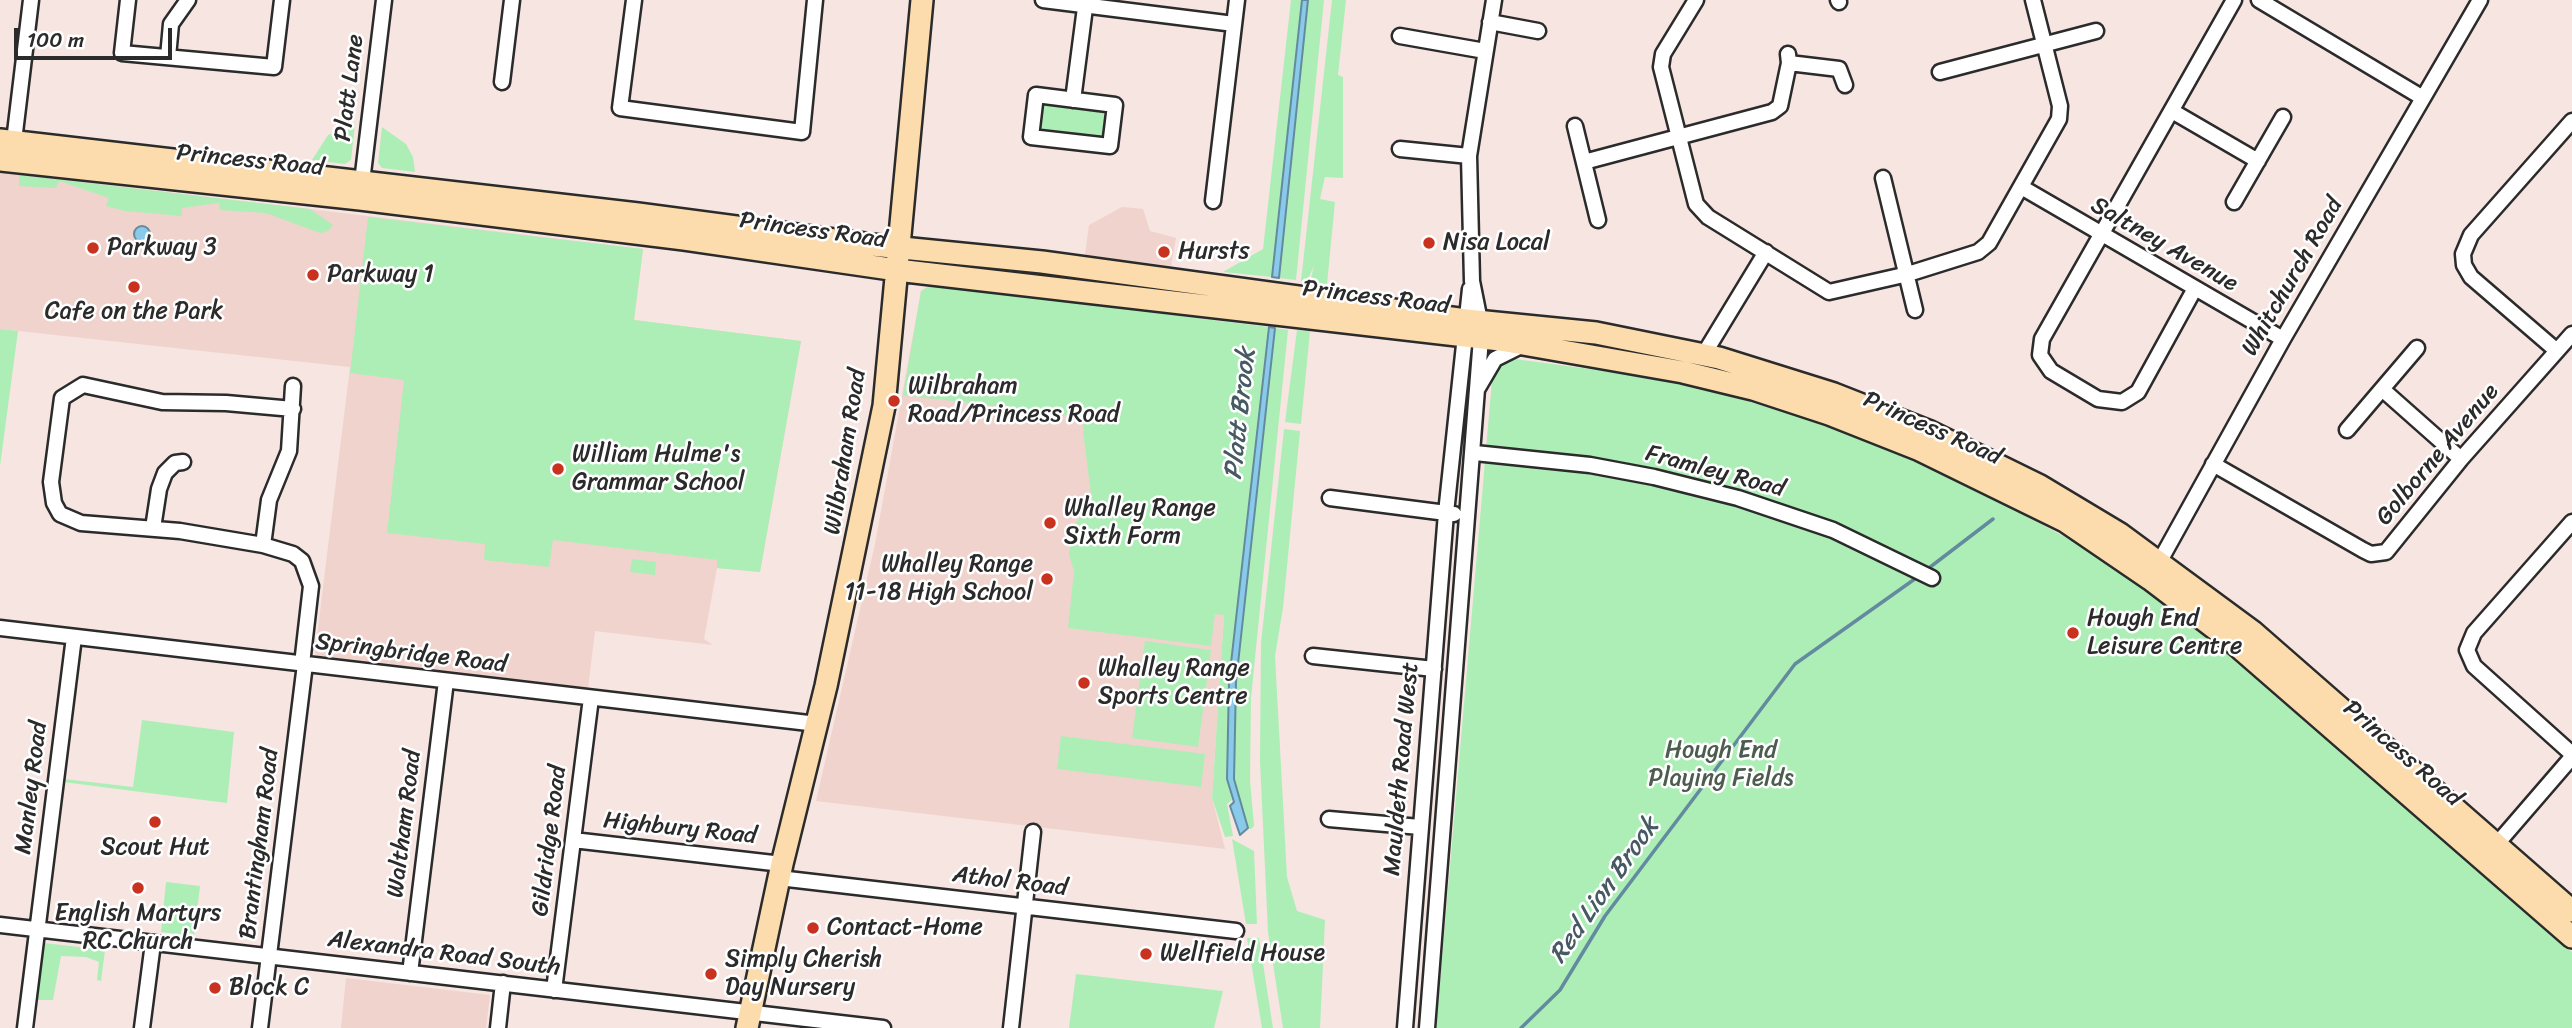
<!DOCTYPE html>
<html>
<head>
<meta charset="utf-8">
<style>
	body { margin:0 }
	#map { position:relative; width:2572px; height:1028px; overflow:hidden; background:#f6e5e1; font-family:Sriracha,sans-serif }
	canvas { display:block }
	.scale { position:absolute; left:14px; top:28px; width:158px; height:32px; box-sizing:border-box; border:4px solid #2b2b2b; border-top:0; padding-left:9px; font-size:21px; line-height:24px; white-space:nowrap; color:#2b2b2b; -webkit-text-stroke:5px #fff; paint-order:stroke }
</style>
</head>
<body>
<div id="map">
<canvas width="2572" height="1028"></canvas>
<div class="scale">100 m</div>
</div>
<script>
const ctx = document.querySelector('canvas').getContext('2d');
ctx.lineJoin = 'round';
function fillPath(path, color) { ctx.fillStyle = color; ctx.fill(path, 'evenodd'); }
const poly = rows => new Path2D(rows.map(r => 'M' + r).join(''));
function stroke(path, color, width, dash) { ctx.strokeStyle = color; ctx.lineWidth = width; ctx.lineCap = dash ? 'butt' : 'round'; ctx.setLineDash(dash || []); ctx.stroke(path); }
function drawText(font, color, halo, rows, align = 'center') {
  ctx.font = font + ' Sriracha,sans-serif'; ctx.lineWidth = 5; ctx.setLineDash([]); ctx.textBaseline = 'middle'; ctx.strokeStyle = halo; ctx.fillStyle = color; for (const [text, x, y, turn = 0] of rows) {
    ctx.save(); ctx.translate(x, y); ctx.rotate((+turn || 0) * Math.PI / 180); ctx.textAlign = isNaN(turn) ? turn : align; if (halo) ctx.strokeText(text, 0, 0); ctx.fillText(text, 0, 0); ctx.restore();
  }
}
fillPath(poly([
	[0,172,643,249,634,320,801,341,760,572,717,568,704,639,713,645,595,631,588,688,318,656,315,653,350,367,0,329],
	[1122,207,1143,209,1150,231,1176,238,1171,266,1085,255,1089,225],
	[933,285,997,292,1224,615,1212,798,1225,849,816,801,875,544,921,291],
	[346,978,490,995,486,1028,341,1028]
]), '#f0d3cc');
fillPath(poly([
	[1291,0,1302,0,1272,277,1223,272,1263,249],
	[1308,0,1324,0,1296,280,1279,278],
	[1332,0,1346,0,1338,75,1343,77,1343,178,1325,177,1320,199,1335,202,1327,284,1310,282,1314,266,1307,281,1301,281],
	[1042,103,1105,111,1102,138,1038,130],
	[355,124,351,160,345,164,312,160,328,135],
	[382,127,406,144,413,157,415,172,382,168,378,163],
	[19,175,310,209,333,225,328,231,320,233,266,213,220,210,219,203,182,208,182,216,125,211,106,206,109,198,59,181,56,188,19,186],
	[368,217,643,249,634,320,801,341,760,572,717,568,717,560,553,540,549,567,484,560,485,544,387,533,404,380,350,373],
	[931,285,1269,327,1229,681,1227,779,1232,800,1227,804,1233,836,1225,837,1212,798,1224,615,1215,614,1211,646,1068,628,1074,571,1069,555,1072,528,1092,502,1083,431,1084,417,903,395,921,291],
	[1275,328,1288,330,1251,698,1250,780,1254,826,1251,829,1248,828,1234,779,1236,682],
	[0,329,18,331,0,466],
	[1297,330,1310,331,1301,424,1285,422],
	[1515,359,1678,381,1822,423,1903,453,1974,487,2072,541,2145,588,2220,646,2572,952,2572,1028,1436,1028,1492,380,1501,364],
	[1284,429,1300,431,1283,608,1275,656,1287,877,1297,911,1325,920,1320,1028,1283,1028,1268,932,1260,761,1261,643],
	[632,559,656,562,655,575,630,572],
	[1145,641,1211,650,1198,747,1132,738],
	[142,720,234,732,227,803,63,782,64,779,133,787],
	[1061,736,1205,754,1201,787,1057,769],
	[1232,839,1254,851,1257,924,1246,924],
	[166,882,200,886,194,936,161,932],
	[1247,938,1259,938,1273,1028,1262,1028],
	[44,943,105,950,101,981,97,980,99,962,86,957,61,956,53,1000,37,1000],
	[1076,974,1223,991,1214,1028,1069,1028]
]), '#adeeb7');
const water = poly([
	[1302,0,1308,0,1279,278,1272,277,1302,0],
	'134 234a8 8 0 1 1 16 0a8 8 0 1 1-16 0Z',
	[1269,327,1275,328,1236,682,1234,779,1248,828,1240,835,1230,806,1234,802,1227,779,1229,681,1269,327]
]);
fillPath(water, '#89c9ea');
stroke(water, '#638a9e', 2);
stroke(poly([
	[1925,571,1993,519],
	[1521,1028,1560,990,1605,916,1795,664,1919,576]
]), '#638a9e', 3.5);
const minor = poly([
	[128,0,122,53,274,67,282,0],
	[634,0,620,108,802,132,815,0],
	[1043,0,1234,24],
	[1696,0,1663,54,1661,67,1696,204,1708,217,1829,292,1908,274,1978,252,1989,243,2059,119,2060,106,2033,0],
	[1838,0,1839,2],
	[2259,0,2423,98],
	[1490,22,1538,31],
	[1400,36,1485,51],
	[168,57,171,24,188,0],
	[1789,63,1839,69,1845,85],
	[1940,72,2096,31],
	[502,82,512,0],
	[1036,95,1115,105,1110,146,1031,137,1036,95],
	[1073,100,1086,0],
	[2172,111,2258,161],
	[1575,126,1598,220],
	[14,141,31,0],
	[1400,149,1469,156],
	[1584,162,1772,112,1780,106,1789,63,1788,54],
	[1883,178,1915,310],
	[2023,188,2283,339],
	[361,190,384,0],
	[1213,201,1237,0],
	[2234,202,2283,117],
	[2194,290,2138,392,2122,402,2098,399,2051,371,2040,355,2042,339,2234,0],
	[2557,351,2471,277,2464,265,2463,254,2471,235,2572,121],
	[1704,354,1766,252],
	[1478,388,1495,359,1521,346],
	[2382,389,2461,459],
	[293,409,226,403,162,402,83,385,62,398,51,482,54,503,60,514,81,523,180,531,263,545,293,554,302,561,311,586,302,664],
	[2347,430,2417,348],
	[1475,453,1590,465,1654,477,1738,498,1833,530,1932,578],
	[2213,464,2363,550,2371,554,2386,552,2461,459,2572,334],
	[1330,498,1454,514],
	[2572,522,2474,633,2467,650,2474,666,2572,754],
	[153,528,159,489,165,473,175,463,183,462],
	[263,545,269,500,289,451,293,386],
	[2156,568,2283,339,2480,0],
	[0,628,817,724],
	[1313,656,1434,669],
	[1329,819,1420,827],
	[573,840,782,864],
	[2496,845,2572,757],
	[779,878,1236,931],
	[0,925,883,1028],
	[410,973,446,681],
	[554,990,591,698],
	[25,1028,74,637],
	[142,1028,153,943],
	[260,1028,305,664],
	[498,1028,503,983],
	[1011,1028,1033,832],
	[1405,1028,1446,513,1470,289],
	[1427,1028,1481,338,1480,321,1472,281,1469,156,1494,0]
]);
const highway = poly([
	[0,140,638,214,872,245,1042,262,1466,320,1596,333,1719,358,1834,394,1928,431,2040,486,2120,534,2253,632,2572,911],
	[0,160,360,199,684,239,897,270,1500,340,1683,372,1753,389,1829,414,1920,450,2065,521,2150,579,2234,643,2572,937],
	[747,1028,782,864,826,686,884,406,922,0]
]);
stroke(minor, '#2b2b2b', 19);
stroke(highway, '#2b2b2b', 26);
stroke(minor, '#fff', 14);
stroke(highway, '#fcdcac', 21);
for (const [x, y, r, color] of [
	[1429,243,7,"#c8321e"],
	[93,248,7,"#c8321e"],
	[1164,252,7,"#c8321e"],
	[313,275,7,"#c8321e"],
	[134,287,7,"#c8321e"],
	[894,401,7,"#c8321e"],
	[558,469,7,"#c8321e"],
	[1050,523,7,"#c8321e"],
	[1047,579,7,"#c8321e"],
	[2073,633,7,"#c8321e"],
	[1084,683,7,"#c8321e"],
	[155,822,7,"#c8321e"],
	[138,888,7,"#c8321e"],
	[813,928,7,"#c8321e"],
	[1146,954,7,"#c8321e"],
	[711,974,7,"#c8321e"],
	[215,988,7,"#c8321e"]
]) { const dot = new Path2D(); dot.arc(x, y, r, 0, 2 * Math.PI); ctx.fillStyle = color; ctx.fill(dot); stroke(dot, '#fff', 2.5); }
drawText('24px', '#2b2b2b', '#fff', [
	["Platt Lane",350,88,-83],
	["Princess Road",250,161,6],
	["Princess Road",813,231,8],
	["Saltney Avenue",2164,245,30],
	["Whitchurch Road",2293,277,-60],
	["Princess Road",1376,298,7],
	["Princess Road",1932,429,24],
	["Wilbraham Road",846,452,-81],
	["Golborne Avenue",2438,455,-50],
	["Framley Road",1715,472,15],
	["Springbridge Road",411,654,7],
	["Princess Road",2402,754,41],
	["Mauldeth Road West",1402,769,-85],
	["Manley Road",32,788,-83],
	["Waltham Road",405,824,-83],
	["Highbury Road",680,829,6],
	["Gildridge Road",550,841,-83],
	["Brantingham Road",260,844,-83],
	["Athol Road",1010,882,7],
	["Alexandra Road South",444,954,7]
]);
drawText('24px', '#2b2b2b', '#fff', [
	["Nisa Local",1443,243],
	["Parkway 3",107,248],
	["Hursts",1178,252],
	["Parkway 1",327,275],
	["Cafe on the Park",134,312,"center"],
	["Wilbraham",908,387],
	["Road/Princess Road",908,415],
	["William Hulme's",572,455],
	["Grammar School",572,483],
	["Whalley Range",1064,509],
	["Sixth Form",1064,537],
	["Whalley Range",1033,565,"right"],
	["11-18 High School",1033,593,"right"],
	["Hough End",2087,619],
	["Leisure Centre",2087,647],
	["Whalley Range",1098,669],
	["Sports Centre",1098,697],
	["Scout Hut",155,848,"center"],
	["English Martyrs",138,914,"center"],
	["RC Church",138,942,"center"],
	["Contact-Home",827,928],
	["Wellfield House",1160,954],
	["Simply Cherish",725,960],
	["Day Nursery",725,988],
	["Block C",229,988]
], 'left');
drawText('24px', '#4c5c4e', '#fff', [
	["Hough End",1721,751],
	["Playing Fields",1721,779]
]);
drawText('italic 26px', '#475a64', '#fff', [
	["Platt Brook",1241,414,-84],
	["Red Lion Brook",1605,891,-55]
]);
</script>
</body>
</html>
